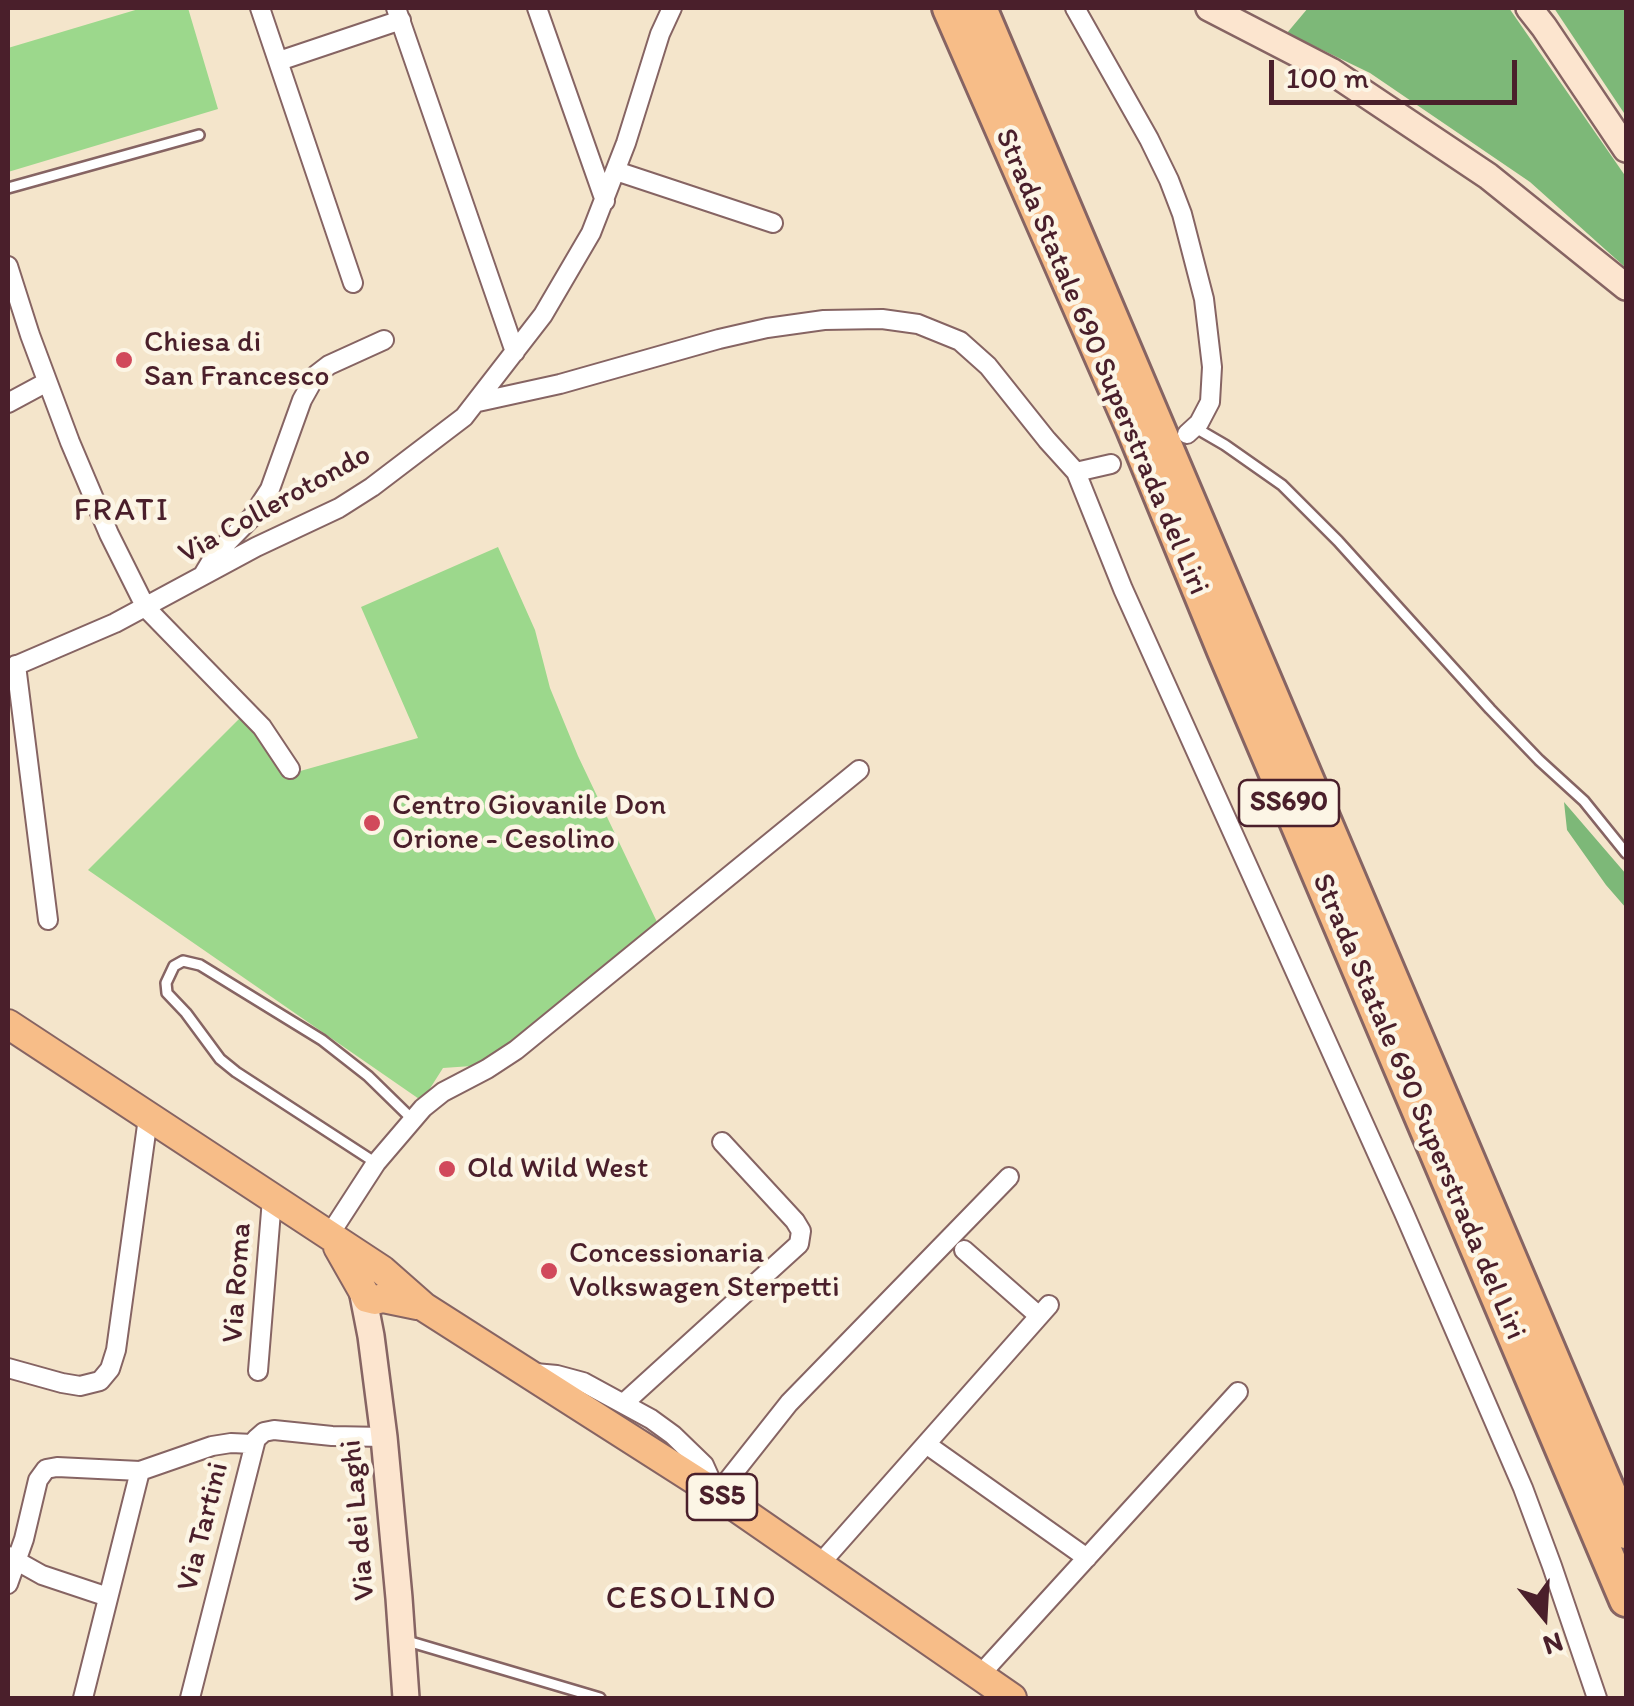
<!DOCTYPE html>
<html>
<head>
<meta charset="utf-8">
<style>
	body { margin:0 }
	#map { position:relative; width:1634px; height:1706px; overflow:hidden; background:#f4e5cb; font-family:Itim,sans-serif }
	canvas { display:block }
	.frame { position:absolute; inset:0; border:10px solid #4a1f2b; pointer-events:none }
	.north { position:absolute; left:1494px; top:1566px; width:100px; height:100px; -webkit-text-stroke:8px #fcf5e5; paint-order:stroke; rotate:162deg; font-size:28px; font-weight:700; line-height:40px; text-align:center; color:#4a1f2b }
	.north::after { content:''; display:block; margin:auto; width:35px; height:45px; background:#4a1f2b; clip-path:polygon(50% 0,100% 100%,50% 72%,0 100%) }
	.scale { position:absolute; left:1269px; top:60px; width:248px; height:45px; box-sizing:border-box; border:5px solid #4a1f2b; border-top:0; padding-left:12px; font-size:30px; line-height:35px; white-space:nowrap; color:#4a1f2b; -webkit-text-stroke:8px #fcf5e5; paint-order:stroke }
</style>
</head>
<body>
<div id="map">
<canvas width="1634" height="1706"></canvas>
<div class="frame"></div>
<div class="north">N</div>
<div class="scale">100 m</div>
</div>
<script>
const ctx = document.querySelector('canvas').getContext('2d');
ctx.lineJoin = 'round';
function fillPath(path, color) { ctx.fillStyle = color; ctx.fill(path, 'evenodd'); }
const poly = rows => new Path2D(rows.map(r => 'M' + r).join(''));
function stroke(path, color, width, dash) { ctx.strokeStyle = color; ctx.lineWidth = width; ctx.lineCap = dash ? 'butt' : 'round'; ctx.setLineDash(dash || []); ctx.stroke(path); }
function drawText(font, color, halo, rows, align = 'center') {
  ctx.font = font + ' Itim,sans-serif'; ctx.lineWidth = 9; ctx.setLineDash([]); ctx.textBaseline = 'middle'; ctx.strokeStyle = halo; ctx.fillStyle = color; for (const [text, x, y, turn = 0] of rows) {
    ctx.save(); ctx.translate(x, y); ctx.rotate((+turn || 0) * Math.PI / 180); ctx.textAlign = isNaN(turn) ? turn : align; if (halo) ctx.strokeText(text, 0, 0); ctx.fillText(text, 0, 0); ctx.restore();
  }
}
fillPath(poly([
	[142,8,188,8,218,109,8,172,8,48],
	[498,547,535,630,550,688,578,756,657,922,486,1065,443,1068,422,1101,88,870,242,716,286,775,418,738,361,607]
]), '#9cd88c');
fillPath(poly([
	[1308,8,1509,8,1626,177,1626,268,1530,182,1370,73,1287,33],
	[1554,8,1626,8,1626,116],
	[1564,802,1626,874,1626,908,1606,885,1567,830]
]), '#7db878');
const lane = poly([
	[8,188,199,135],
	[1194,427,1225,445,1282,485,1338,541,1490,709,1539,760,1584,801,1626,853],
	[376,1163,236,1072,220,1059,186,1013,167,993,166,983,174,966,183,961,200,965,322,1040,368,1076,412,1119],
	[404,1640,600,1698]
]);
const street = poly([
	[260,8,353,283],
	[396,8,515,352],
	[537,8,605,201],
	[1075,8,1149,139,1169,180,1182,214,1204,299,1212,367,1210,402,1199,423,1187,434],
	[279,61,401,20],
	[616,171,773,223],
	[8,266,30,335,70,442,109,534,146,608,262,727,290,769],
	[478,402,560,384,719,339,767,328,824,320,882,319,918,324,960,341,988,366,1047,440,1076,472,1123,589,1404,1213,1523,1488,1552,1566,1597,1698],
	[8,403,47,382],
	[1076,472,1111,464],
	[203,575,215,555,252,517,270,489,302,400,316,375,329,365,384,340],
	[16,665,48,920],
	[8,669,115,623,256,547,339,508,372,487,464,417,543,315,591,233,626,143,660,34,672,8],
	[328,1237,376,1163,423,1108,443,1092,487,1069,516,1050,859,770],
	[964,1250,1039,1316],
	[8,1368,62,1383,80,1386,100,1381,110,1369,116,1350,148,1118],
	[258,1371,272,1199],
	[535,1373,557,1375,583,1382,651,1419,673,1435,704,1465,717,1494],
	[624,1403,799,1244,801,1231,795,1221,722,1142],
	[926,1444,1087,1558],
	[717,1494,789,1403,1009,1177],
	[8,1556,42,1575,108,1597],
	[819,1565,1049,1305],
	[8,1584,24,1539,38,1480,46,1469,57,1467,140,1471,212,1446,231,1443,253,1444],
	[979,1676,1238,1392],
	[83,1698,140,1471],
	[190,1698,256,1439,264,1432,274,1430,332,1436,384,1437]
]);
const secondary = poly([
	[1209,8,1331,71,1488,176,1626,287],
	[1529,8,1544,27,1626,149],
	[363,1295,371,1336,384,1437,399,1598,406,1698]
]);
const primary = poly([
	[8,1024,382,1270,424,1307,717,1494,1012,1698],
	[338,1247,367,1298,375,1300,383,1298,417,1305]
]);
const highway = poly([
	[949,8,1133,429,1224,651,1626,1600],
	[980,8,1626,1532]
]);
stroke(lane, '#866463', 14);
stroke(street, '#866463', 22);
stroke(secondary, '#866463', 30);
stroke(primary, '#866463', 32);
stroke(highway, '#866463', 38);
stroke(lane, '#fff', 9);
stroke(street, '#fff', 18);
stroke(secondary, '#fce5cf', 25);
stroke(primary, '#f7bd88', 28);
stroke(highway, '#f7bd88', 32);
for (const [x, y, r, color] of [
	[124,360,10,"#d1495b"],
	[372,823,10,"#d1495b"],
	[447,1169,10,"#d1495b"],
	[549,1271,10,"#d1495b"]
]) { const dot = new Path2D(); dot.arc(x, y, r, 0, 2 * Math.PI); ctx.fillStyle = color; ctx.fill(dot); stroke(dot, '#fcf5e5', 4); }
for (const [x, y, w] of [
	[1289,803,100],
	[722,1497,70]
]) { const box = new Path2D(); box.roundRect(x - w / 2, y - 23, w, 46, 8); ctx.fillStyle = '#fcf5e5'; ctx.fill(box); stroke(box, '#4a1f2b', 2.5); }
drawText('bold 28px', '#4a1f2b', null, [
	["SS690",1289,803],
	["SS5",722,1497]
]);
drawText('30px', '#4a1f2b', '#fcf5e5', [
	["Chiesa di",144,343],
	["San Francesco",144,377],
	["Centro Giovanile Don",392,806],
	["Orione - Cesolino",392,840],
	["Old Wild West",467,1169],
	["Concessionaria",569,1254],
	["Volkswagen Sterpetti",569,1288]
], 'left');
drawText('30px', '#4a1f2b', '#fcf5e5', [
	["Strada Statale 690 Superstrada del Liri",1101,362,67],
	["Via Collerotondo",275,505,-29],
	["Strada Statale 690 Superstrada del Liri",1418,1107,67],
	["Via Roma",238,1283,-86],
	["Via dei Laghi",359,1520,-95],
	["Via Tartini",204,1527,-76]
]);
ctx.letterSpacing = '2.5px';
drawText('32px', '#4a1f2b', '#fcf5e5', [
	["FRATI",122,512],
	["CESOLINO",692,1600]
]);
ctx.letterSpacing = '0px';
</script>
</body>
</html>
